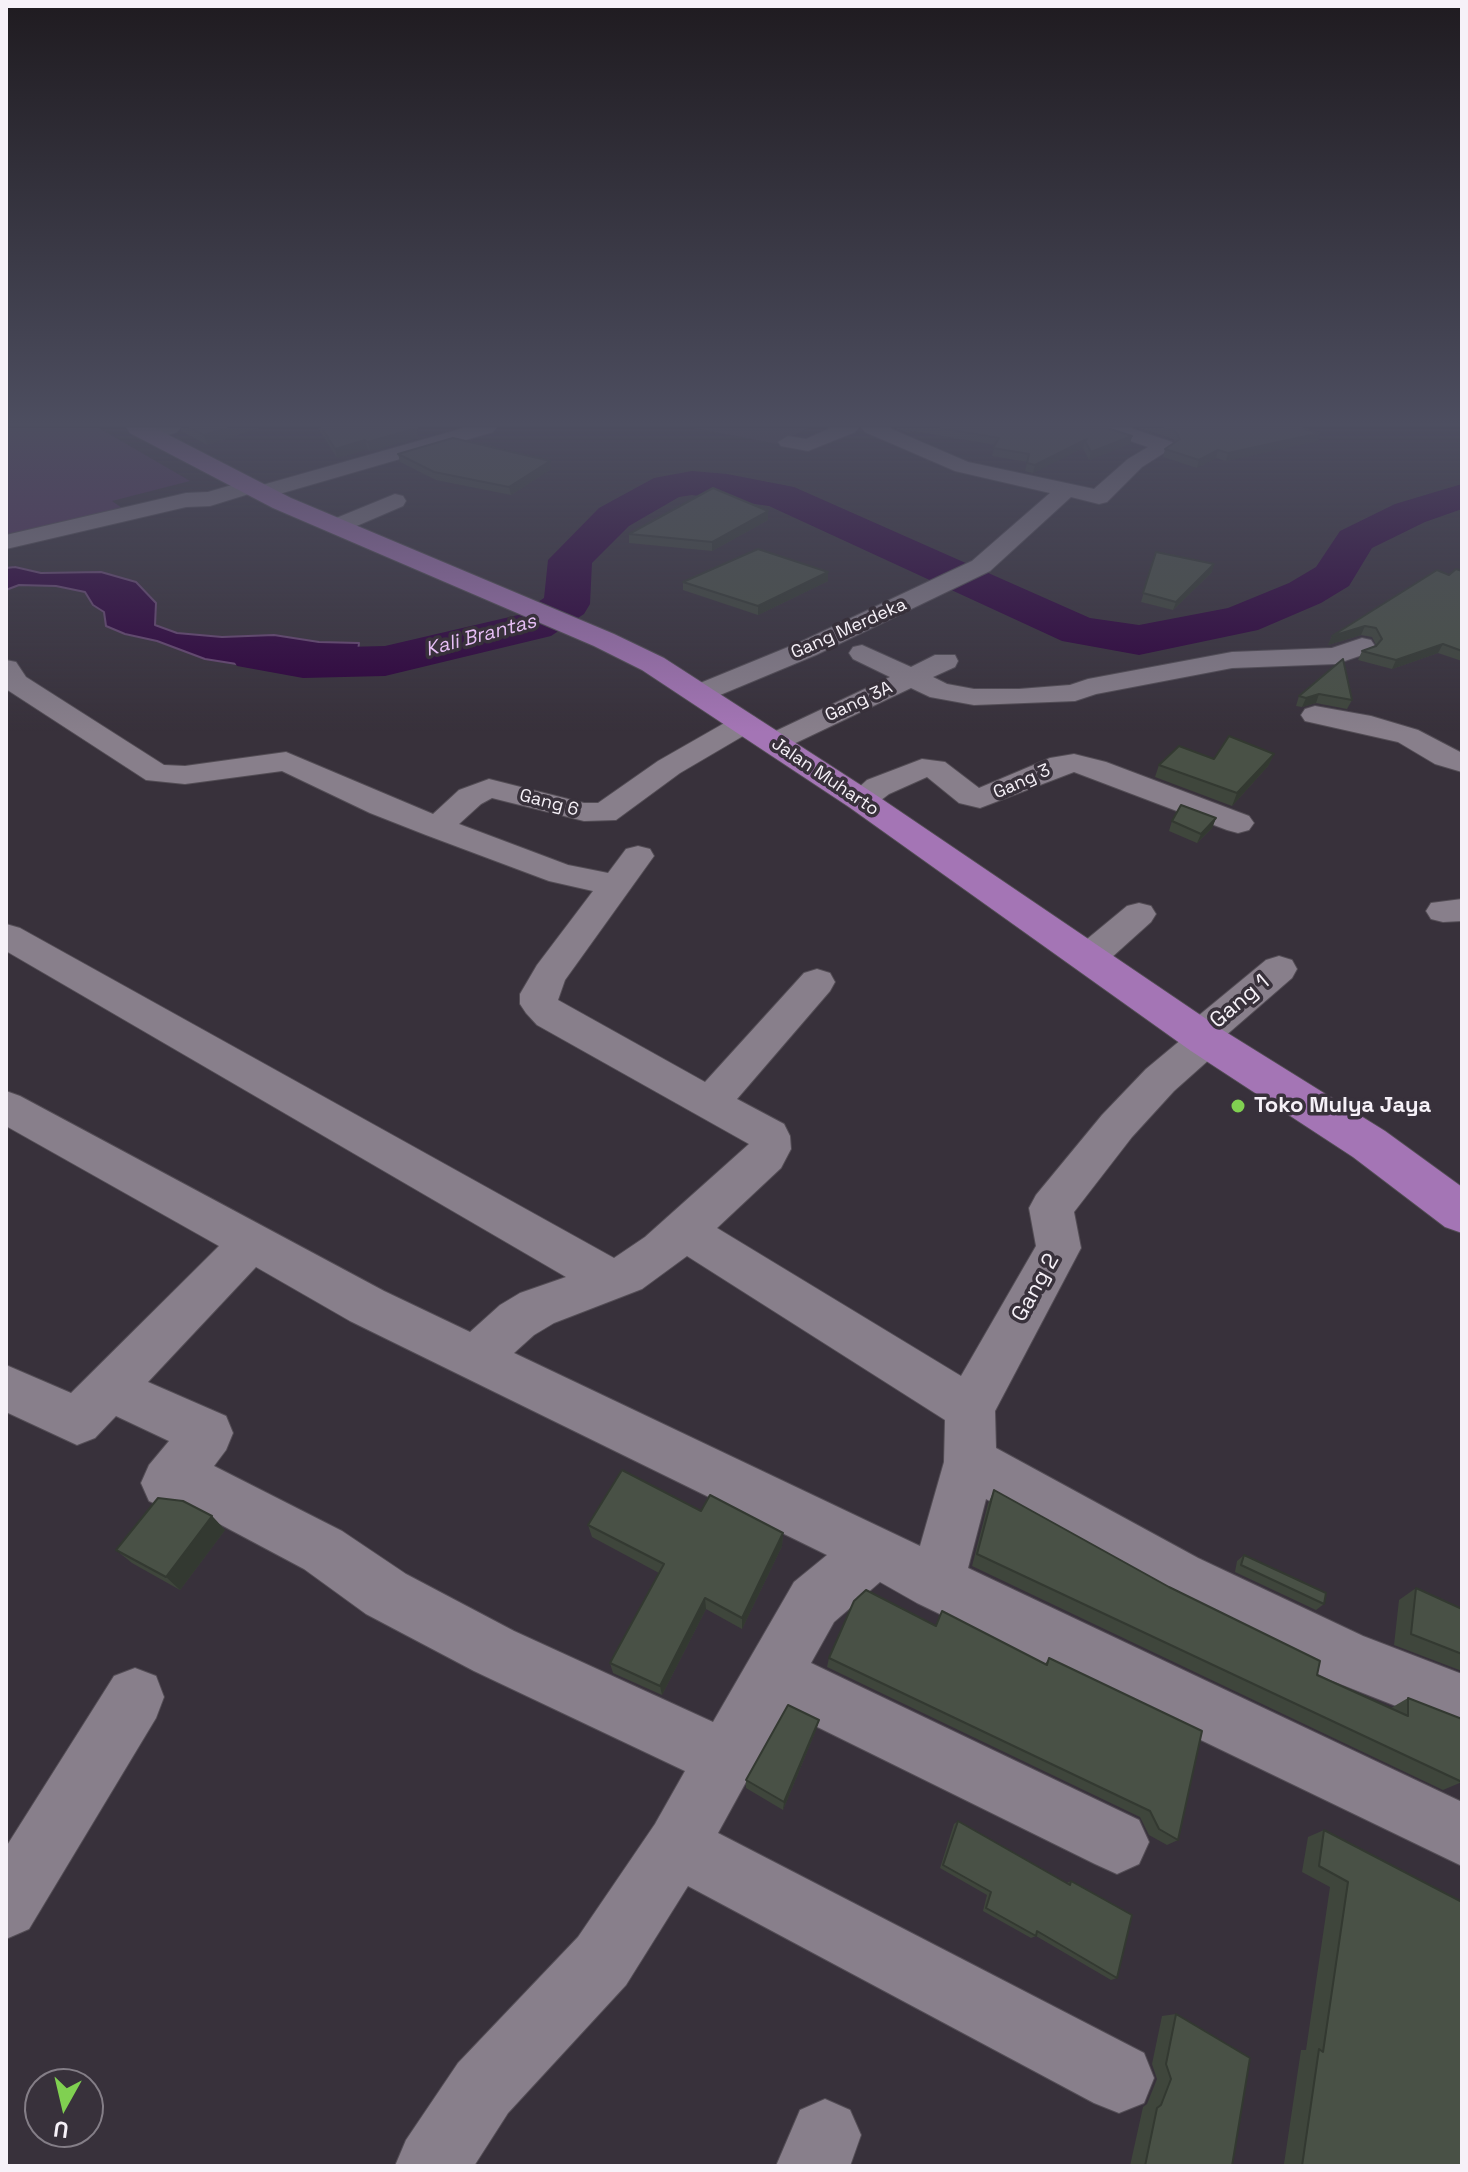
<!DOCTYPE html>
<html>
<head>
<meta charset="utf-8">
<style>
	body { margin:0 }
	#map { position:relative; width:1468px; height:2172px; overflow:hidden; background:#38313b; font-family:"Space Grotesk",sans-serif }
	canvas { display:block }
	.frame { position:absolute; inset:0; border:8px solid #f6f1f8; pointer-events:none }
	.north { position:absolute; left:24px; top:2068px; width:80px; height:80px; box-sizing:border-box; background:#38313b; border:2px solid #847e87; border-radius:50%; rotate:188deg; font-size:22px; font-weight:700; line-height:32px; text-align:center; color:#f6f1f8 }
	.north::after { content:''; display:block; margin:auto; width:28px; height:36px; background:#80d051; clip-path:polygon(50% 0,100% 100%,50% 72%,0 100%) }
</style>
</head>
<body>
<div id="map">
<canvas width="1468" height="2172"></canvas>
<div class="frame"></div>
<div class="north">U</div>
</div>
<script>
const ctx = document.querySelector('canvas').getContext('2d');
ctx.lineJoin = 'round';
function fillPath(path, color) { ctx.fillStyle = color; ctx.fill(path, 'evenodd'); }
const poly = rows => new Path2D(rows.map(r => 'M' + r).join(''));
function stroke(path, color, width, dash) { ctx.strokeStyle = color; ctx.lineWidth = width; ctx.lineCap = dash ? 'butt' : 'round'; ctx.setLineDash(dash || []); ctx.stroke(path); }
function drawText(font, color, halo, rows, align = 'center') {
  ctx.font = font + ' "Space Grotesk",sans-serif'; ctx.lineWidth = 7; ctx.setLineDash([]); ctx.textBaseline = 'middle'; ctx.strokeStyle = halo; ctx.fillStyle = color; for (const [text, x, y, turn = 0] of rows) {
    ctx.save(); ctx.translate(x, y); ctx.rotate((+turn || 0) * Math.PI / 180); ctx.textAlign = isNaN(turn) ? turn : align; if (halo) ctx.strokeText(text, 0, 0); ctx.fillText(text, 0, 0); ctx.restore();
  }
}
fillPath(poly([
	[694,428,808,428,777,444]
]), '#443948');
fillPath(poly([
	[6,428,99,428,190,481,112,501,132,515,6,544]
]), '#51305d');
const water = poly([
	[15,567,41,573,101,572,136,582,156,603,155,625,177,633,222,637,274,635,319,642,359,643,355,675,287,672,205,659,157,641,125,634,106,626,104,612,93,605,85,592,56,586,19,585,6,590,6,568,15,567]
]);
fillPath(water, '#2e003d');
stroke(water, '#6a4875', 2);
fillPath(poly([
	[692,471,727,474,794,487,1090,618,1139,625,1228,608,1289,583,1316,567,1340,531,1395,504,1462,484,1462,509,1425,522,1372,548,1349,586,1321,603,1258,630,1139,655,1062,641,769,506,692,495,679,497,629,526,592,563,590,604,584,614,551,636,385,676,303,678,237,666,230,655,237,644,255,640,303,648,385,646,518,615,544,598,548,560,599,508,654,478,692,471]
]), '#2e003d');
const minor = poly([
	[151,428,180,428,177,432,152,440,142,434,151,428],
	[464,428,496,428,493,432,262,499,252,493,210,506,186,507,6,549,6,535,186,493,208,492,249,480,259,486,464,428],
	[831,428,858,428,855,432,808,451,781,446,778,442,788,436,806,439,831,428],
	[862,428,889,428,968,462,1094,489,1128,459,1148,447,1104,432,1101,428,1130,428,1172,442,1175,446,1142,467,1107,502,1099,504,1071,497,990,571,816,655,708,700,698,702,688,700,684,694,688,688,798,643,972,561,1050,493,955,471,865,432,862,428],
	[395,494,403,496,406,501,403,506,345,531,337,533,329,531,326,526,329,521,395,494],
	[1362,638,1371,640,1375,646,1371,652,1336,664,1232,668,1096,694,1075,701,974,705,930,697,911,688,783,749,773,752,763,749,758,743,763,737,890,677,853,659,849,653,853,647,862,645,911,667,935,655,955,655,958,661,955,667,933,677,947,684,974,689,1019,689,1070,685,1088,679,1232,652,1332,648,1362,638],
	[6,660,16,662,26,677,164,765,185,766,286,752,433,814,459,790,489,779,584,803,598,803,658,761,735,717,745,714,755,717,759,723,755,729,680,773,616,820,584,821,492,798,481,804,459,824,568,865,608,873,626,849,638,846,650,849,654,856,565,980,558,1000,705,1082,804,973,817,969,830,973,835,982,830,991,737,1099,784,1124,790,1136,791,1149,781,1168,717,1228,961,1376,1036,1246,1029,1208,1036,1195,1102,1115,1146,1069,1182,1039,1186,1026,1266,960,1279,956,1292,960,1297,969,1292,978,1224,1037,1225,1040,1220,1050,1174,1091,1132,1137,1074,1212,1081,1248,995,1411,996,1448,1198,1558,1363,1636,1462,1674,1462,1732,1330,1680,1160,1596,986,1499,968,1568,1462,1802,1462,1866,917,1603,880,1582,834,1622,811,1663,1139,1820,1149,1842,1139,1864,1117,1874,1095,1864,785,1711,718,1833,1144,2053,1154,2078,1144,2103,1119,2113,1094,2103,688,1886,626,1985,508,2113,474,2166,395,2166,406,2140,458,2063,578,1937,655,1824,685,1771,474,1671,366,1614,304,1569,197,1512,167,1509,149,1501,141,1483,149,1465,169,1441,116,1416,95,1438,77,1445,6,1412,6,1365,71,1393,219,1246,6,1126,6,1091,20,1096,384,1291,470,1332,500,1305,520,1293,566,1277,6,951,6,924,20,928,614,1258,645,1237,749,1144,537,1025,526,1013,520,1004,520,994,537,965,593,891,549,881,426,835,370,813,282,771,185,784,146,780,6,689,6,660],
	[687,1256,945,1420,944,1462,920,1546,514,1353,534,1335,554,1323,642,1289,687,1256],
	[256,1267,350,1321,827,1555,794,1582,713,1722,514,1631,406,1574,342,1531,214,1466,226,1450,233,1433,226,1416,148,1382,256,1267],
	[1315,706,1371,716,1418,730,1462,753,1462,772,1435,764,1398,742,1305,721,1301,715,1305,709,1315,706],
	[1074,754,1106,762,1249,816,1254,823,1249,830,1238,833,1227,830,1074,772,980,808,959,803,927,777,889,794,872,807,861,809,850,807,845,800,867,780,922,759,945,762,979,788,1050,758,1074,754],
	[1462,899,1462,921,1443,922,1431,919,1426,911,1431,903,1462,899],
	[1139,903,1151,906,1156,914,1151,922,1101,967,1088,970,1075,967,1070,958,1075,949,1127,906,1139,903],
	[135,1668,156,1676,164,1697,156,1718,29,1929,6,1939,6,1847,114,1676,135,1668],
	[825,2099,850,2110,861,2135,850,2166,776,2166,800,2110,825,2099]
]);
const primary = poly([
	[127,428,155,428,291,498,614,634,664,658,873,793,1221,1029,1385,1131,1462,1187,1462,1233,1445,1227,1353,1157,1191,1051,849,807,642,670,594,646,273,508,130,433,127,428]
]);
stroke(minor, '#534d55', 2);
stroke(primary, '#534d55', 2);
fillPath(minor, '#887f8b');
fillPath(primary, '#a475b5');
fillPath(poly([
	[180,428,259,428,207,445,181,431],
	[318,428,417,428,418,438,370,451,368,449,337,458],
	[896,428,1107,428,1132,436,1130,444,1089,460,1083,448,1033,473,1025,471,1027,462,992,456,995,445,912,431,908,433],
	[1139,428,1300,428,1320,433,1318,441,1226,461,1216,458,1197,468,1163,457,1165,449,1175,442,1173,439],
	[398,454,551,469,511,495,436,480,400,462],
	[768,520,712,551,629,543,629,534],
	[1156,552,1212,572,1173,610,1141,602],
	[1462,571,1462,661,1438,653,1392,669,1358,660,1362,651,1376,645,1372,637,1361,635,1328,645,1332,636,1449,575],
	[828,572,828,581,758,615,683,590,683,582],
	[1343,659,1352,700,1347,709,1316,703,1302,707,1296,706,1299,696],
	[1274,754,1268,766,1232,806,1155,777,1159,765],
	[1216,818,1212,828,1197,843,1169,831,1172,821],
	[994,1490,1317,1675,1391,1708,1408,1698,1462,1782,1443,1790,972,1566,988,1504],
	[701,1511,783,1533,782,1546,742,1629,706,1609,662,1695,613,1673,610,1663,659,1573,592,1537,588,1525],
	[212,1516,225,1530,180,1590,132,1563,116,1550],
	[1244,1555,1324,1604,1316,1610,1235,1572,1237,1561],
	[1416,1588,1462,1609,1462,1671,1394,1645,1399,1600],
	[942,1611,1045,1664,1049,1658,1178,1840,1167,1845,1149,1835,1140,1817,827,1667,829,1658,936,1626],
	[819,1720,816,1730,783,1810,746,1788,746,1780],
	[958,1821,1067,1883,1071,1881,1117,1978,1111,1980,1036,1936,1031,1938,983,1911,987,1895,940,1868,954,1824],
	[1324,1830,1462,1902,1462,2166,1287,2166,1284,2164,1301,2050,1306,2050,1330,1887,1302,1872,1308,1837],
	[1176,2014,1232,2166,1130,2166,1143,2107,1147,2104,1157,2079,1152,2064,1162,2016]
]), '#3f463c');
fillPath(poly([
	[227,428,259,428,207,445,204,435],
	[417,428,418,438,370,451,368,442],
	[1320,433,1318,441,1226,461,1228,453],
	[1132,436,1130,444,1089,460,1091,452],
	[1087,439,1085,441,1083,448,1033,473,1035,465],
	[365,440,368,449,337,458,335,449],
	[1218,450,1216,458,1197,468,1199,460],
	[550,461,551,469,511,495,509,487],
	[768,511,768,520,712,551,712,542],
	[1214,564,1212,572,1173,610,1176,602],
	[828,572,828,581,758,615,758,606],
	[1365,626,1361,635,1328,645,1332,636],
	[1443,644,1438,653,1392,669,1396,660],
	[1319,694,1316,703,1302,707,1306,698],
	[1274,754,1268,766,1232,806,1237,793],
	[1216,818,1212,828,1197,843,1201,834],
	[212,1516,225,1530,180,1590,166,1577],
	[783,1533,782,1546,742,1629,742,1618],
	[705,1598,706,1609,662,1695,660,1686],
	[819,1720,816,1730,783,1810,784,1802]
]), '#333931');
const building = poly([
	[190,428,227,428,204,435,190,428],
	[322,428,417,428,368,442,365,440,335,449,322,428],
	[940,428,1107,428,1132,436,1091,452,1085,441,1087,439,1035,465,1027,463,1029,454,993,448,999,438,940,428],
	[1165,428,1300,428,1320,433,1228,453,1218,450,1199,460,1165,449,1180,439,1175,431,1165,428],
	[453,438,550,461,509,487,434,472,398,454,453,438],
	[713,488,768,511,712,542,629,534,713,488],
	[758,549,828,572,758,606,683,582,758,549],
	[1156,552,1214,564,1176,602,1143,593,1156,552],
	[1456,569,1462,571,1462,651,1443,644,1396,660,1362,651,1376,646,1382,639,1376,628,1365,626,1332,636,1437,570,1449,575,1456,569],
	[1343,659,1352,700,1319,694,1306,698,1299,696,1343,659],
	[1229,736,1274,754,1237,793,1159,765,1179,746,1214,759,1229,736],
	[1181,805,1216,818,1201,834,1172,821,1181,805],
	[622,1470,701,1511,710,1495,783,1533,742,1618,705,1598,660,1686,610,1663,664,1564,588,1525,622,1470],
	[994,1490,1169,1587,1320,1661,1317,1675,1408,1716,1408,1698,1462,1719,1462,1782,977,1554,994,1490],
	[158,1498,183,1501,212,1516,166,1577,116,1550,158,1498],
	[1244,1555,1326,1593,1324,1604,1241,1565,1244,1555],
	[1416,1588,1462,1609,1462,1654,1411,1634,1416,1588],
	[866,1590,936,1626,942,1611,1047,1665,1049,1658,1202,1731,1178,1840,1159,1829,1150,1811,829,1658,854,1601,866,1590],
	[788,1705,819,1720,784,1802,746,1780,788,1705],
	[958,1821,1070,1885,1071,1881,1132,1915,1117,1978,1037,1931,1036,1936,986,1908,991,1892,943,1865,958,1821],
	[1324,1830,1462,1902,1462,2166,1302,2166,1319,2049,1323,2052,1348,1882,1319,1866,1324,1830],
	[1176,2014,1250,2058,1232,2166,1145,2166,1157,2108,1161,2105,1171,2079,1166,2064,1176,2014]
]);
fillPath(building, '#495146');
stroke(building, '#333931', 2);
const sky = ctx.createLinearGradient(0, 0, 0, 732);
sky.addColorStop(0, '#1f1b20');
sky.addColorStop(0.58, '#4d4e60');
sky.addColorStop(1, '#4d4e6000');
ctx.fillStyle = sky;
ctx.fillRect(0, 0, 1468, 732);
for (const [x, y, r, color] of [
	[1238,1106,8,"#80d051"]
]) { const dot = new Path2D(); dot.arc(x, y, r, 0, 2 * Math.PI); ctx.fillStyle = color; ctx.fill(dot); stroke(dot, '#38313b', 3); }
drawText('18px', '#f6f1f8', '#38313b', [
	["Gang Merdeka",849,629,-24],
	["Gang 3A",859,702,-25],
	["Jalan Muharto",825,777,34],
	["Gang 3",1022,782,-24],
	["Gang 6",549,803,15]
]);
drawText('italic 20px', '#e6bef5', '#38313b', [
	["Kali Brantas",481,636,-15]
]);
drawText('22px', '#f6f1f8', '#38313b', [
	["Gang 1",1240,1002,-40],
	["Gang 2",1036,1288,-61]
]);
drawText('bold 22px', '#f6f1f8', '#38313b', [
	["Toko Mulya Jaya",1254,1106]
], 'left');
</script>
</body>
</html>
